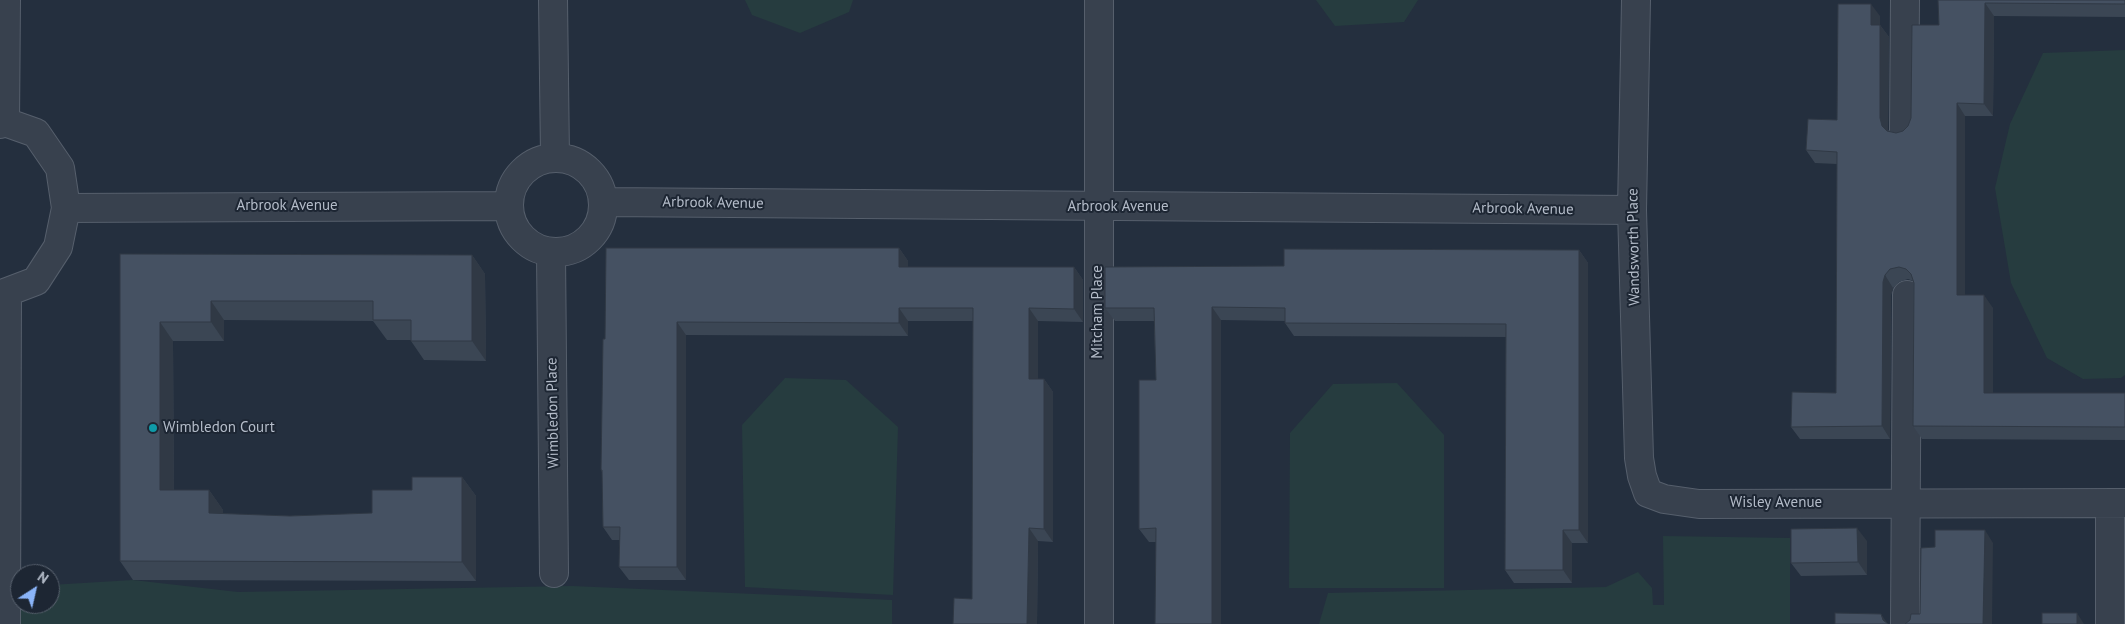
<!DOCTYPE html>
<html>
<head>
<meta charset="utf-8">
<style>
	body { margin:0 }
	#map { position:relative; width:2125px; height:624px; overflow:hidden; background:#242f3e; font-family:"PT Sans",sans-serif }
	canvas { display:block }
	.north { position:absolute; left:10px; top:564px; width:50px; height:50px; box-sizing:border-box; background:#1d2633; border:1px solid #59626f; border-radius:50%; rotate:35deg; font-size:14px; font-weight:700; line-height:20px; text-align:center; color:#b4bcc9 }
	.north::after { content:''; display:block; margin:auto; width:18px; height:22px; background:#8ab4f8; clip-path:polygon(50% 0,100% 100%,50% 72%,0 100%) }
</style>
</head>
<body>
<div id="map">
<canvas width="2125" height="624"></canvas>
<div class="north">N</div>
</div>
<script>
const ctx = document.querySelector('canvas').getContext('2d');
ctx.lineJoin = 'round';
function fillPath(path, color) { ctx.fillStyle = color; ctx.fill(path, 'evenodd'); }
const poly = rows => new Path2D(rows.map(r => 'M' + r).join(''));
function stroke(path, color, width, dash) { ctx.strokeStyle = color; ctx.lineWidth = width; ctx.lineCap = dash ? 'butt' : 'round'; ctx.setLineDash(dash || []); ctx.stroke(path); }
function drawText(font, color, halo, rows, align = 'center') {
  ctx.font = font + ' "PT Sans",sans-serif'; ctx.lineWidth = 4; ctx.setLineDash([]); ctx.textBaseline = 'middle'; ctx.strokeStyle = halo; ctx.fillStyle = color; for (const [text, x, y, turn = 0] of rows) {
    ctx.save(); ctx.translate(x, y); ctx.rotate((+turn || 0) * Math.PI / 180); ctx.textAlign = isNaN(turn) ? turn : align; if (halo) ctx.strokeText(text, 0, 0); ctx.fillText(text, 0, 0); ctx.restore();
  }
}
fillPath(poly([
	[745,0,853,0,849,12,800,33,752,15],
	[1316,0,1418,0,1404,22,1335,26],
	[2125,50,2125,375,2121,378,2083,379,2047,358,2011,283,1995,188,2010,124,2043,53],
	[785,378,846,380,898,427,893,595,745,587,742,425],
	[1397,383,1444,435,1444,588,1289,588,1290,433,1333,384],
	[1663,536,1790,538,1790,624,1319,624,1328,593,1606,587,1638,572,1652,588,1653,605,1664,605],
	[133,580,238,592,572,586,892,600,892,624,0,624,0,588,20,587,20,604,50,604,50,585]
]), '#263c3f');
const minor = poly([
	[553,0,555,156],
	[1636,0,1632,210,1639,458,1642,476,1648,493,1664,499,1699,504,2125,503],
	[5,122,6,0],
	[0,124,5,122,36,133,60,168,66,208,58,247,36,281,7,292],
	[1904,130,1905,0],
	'509 205a47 47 0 1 1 94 0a47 47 0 1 1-94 0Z',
	[604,202,1632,210],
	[66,208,508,206],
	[551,253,554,573],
	[2110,503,2110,624],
	[6,624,7,292],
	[1099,624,1099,0],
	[1905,624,1907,295]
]);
stroke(minor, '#565f6c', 30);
stroke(minor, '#38414e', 28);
fillPath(poly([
	[1938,0,2125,0,2125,17,1994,16,1993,116,1965,116,1965,295,1993,308,1993,393,2125,393,2125,440,1922,439,1913,426,1913,281,1908,279,1899,282,1893,288,1891,295,1890,439,1800,439,1791,427,1836,393,1837,164,1815,163,1806,150,1837,120,1880,16,1880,25,1889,37,1888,130,1896,133,1903,131,1908,126,1939,25],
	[899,248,908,261,908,267,1074,267,1083,280,1083,322,1038,321,1038,379,1044,379,1053,392,1053,542,1038,541,1037,624,953,624,972,599,973,321,908,321,908,336,686,335,686,580,629,580,619,567,620,540,612,540,603,527,602,472,601,470,605,339],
	[1579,250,1588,263,1588,543,1572,543,1572,583,1514,583,1505,570,1506,337,1294,336,1285,323,1285,321,1221,320,1156,542,1149,542,1139,529,1156,380,1154,321,1115,321,1105,308,1284,266],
	[120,254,472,255,485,274,486,361,424,360,411,341,411,340,387,340,373,321,224,320,224,341,173,341,174,490,209,490,223,510,223,514,290,516,372,513,412,490,462,477,476,496,476,581,133,580,120,561],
	[1867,541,1867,575,1801,576,1791,563]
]), '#3b4654');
fillPath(poly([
	[1985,3,1994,16,1993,116,1984,104],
	[1871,4,1880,16,1880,37,1871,25],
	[1880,25,1889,37,1888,130,1891,138,1882,126,1880,118],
	[1957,103,1965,116,1965,308,1957,295],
	[899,248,908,261,908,280,899,267],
	[1579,250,1588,263,1588,543,1579,530],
	[472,255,485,274,486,361,472,341],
	[1074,267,1083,280,1083,322,1074,309],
	[1885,275,1893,288,1891,295,1890,439,1882,426,1883,282],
	[1984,295,1993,308,1993,406,1984,393],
	[211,301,224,320,224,341,211,322],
	[1212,307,1221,320,1221,624,1212,624],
	[899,308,908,321,908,336,899,323],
	[1029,308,1038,321,1038,392,1029,379],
	[160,322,173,341,174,510,160,490],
	[677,322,686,335,686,580,677,567],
	[1044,379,1053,392,1053,542,1044,529],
	[462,477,476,496,476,581,462,562],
	[209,490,223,510,223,533,209,513],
	[1029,528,1038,541,1037,624,1027,624],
	[1857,528,1867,541,1867,575,1858,562],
	[1563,530,1572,543,1572,583,1563,570],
	[1985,530,1993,543,1992,624,1983,624],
	[2077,613,2084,624,2077,624],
	[1881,614,1888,624,1886,624,1883,620]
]), '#303945');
const building = poly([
	[1938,0,2125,0,2125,4,1985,3,1984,104,1957,103,1957,295,1984,295,1984,393,2125,393,2125,427,1913,426,1914,283,1911,274,1906,269,1899,267,1890,269,1885,275,1883,282,1882,426,1791,427,1792,392,1836,393,1837,152,1806,150,1808,119,1837,120,1838,4,1871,4,1871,25,1880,25,1880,118,1882,126,1887,131,1896,133,1903,131,1908,126,1911,118,1912,25,1939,25,1938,0],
	[606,248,899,248,899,267,1074,267,1074,309,1029,308,1029,379,1044,379,1044,529,1029,528,1027,624,953,624,954,598,972,599,973,308,899,308,899,323,677,322,677,567,619,567,620,527,603,527,602,470,601,470,603,339,605,339,606,248],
	[1284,249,1579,250,1579,530,1563,530,1563,570,1505,570,1506,324,1285,323,1285,308,1212,307,1212,624,1155,624,1156,528,1139,529,1139,380,1156,380,1154,308,1105,308,1105,267,1284,266,1284,249],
	[120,254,472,255,472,341,411,341,411,320,373,320,373,301,211,301,211,322,160,322,160,490,209,490,209,513,290,516,372,513,372,490,412,490,412,477,462,477,462,562,120,561,120,254],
	[1857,528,1858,562,1791,563,1791,529,1857,528],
	[1935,530,1985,530,1983,624,1905,624,1910,620,1911,614,1920,614,1921,548,1935,547,1935,530],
	[1835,613,1881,614,1883,620,1888,624,1835,624,1835,613],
	[2042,613,2077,613,2077,624,2042,624,2042,613]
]);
fillPath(building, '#455162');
stroke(building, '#303945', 1);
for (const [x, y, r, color] of [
	[153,428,5,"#0f9aa8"]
]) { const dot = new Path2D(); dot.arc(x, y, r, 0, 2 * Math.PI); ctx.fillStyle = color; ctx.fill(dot); stroke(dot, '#1d2633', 2); }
drawText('15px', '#b4bcc9', '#1d2633', [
	["Arbrook Avenue",713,203,1],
	["Arbrook Avenue",287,206],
	["Arbrook Avenue",1118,207],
	["Arbrook Avenue",1523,209,1],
	["Wandsworth Place",1634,247,-91],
	["Mitcham Place",1098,312,-90],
	["Wimbledon Place",553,413,-91],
	["Wisley Avenue",1776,503]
]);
drawText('15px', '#b4bcc9', '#1d2633', [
	["Wimbledon Court",163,428]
], 'left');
</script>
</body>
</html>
